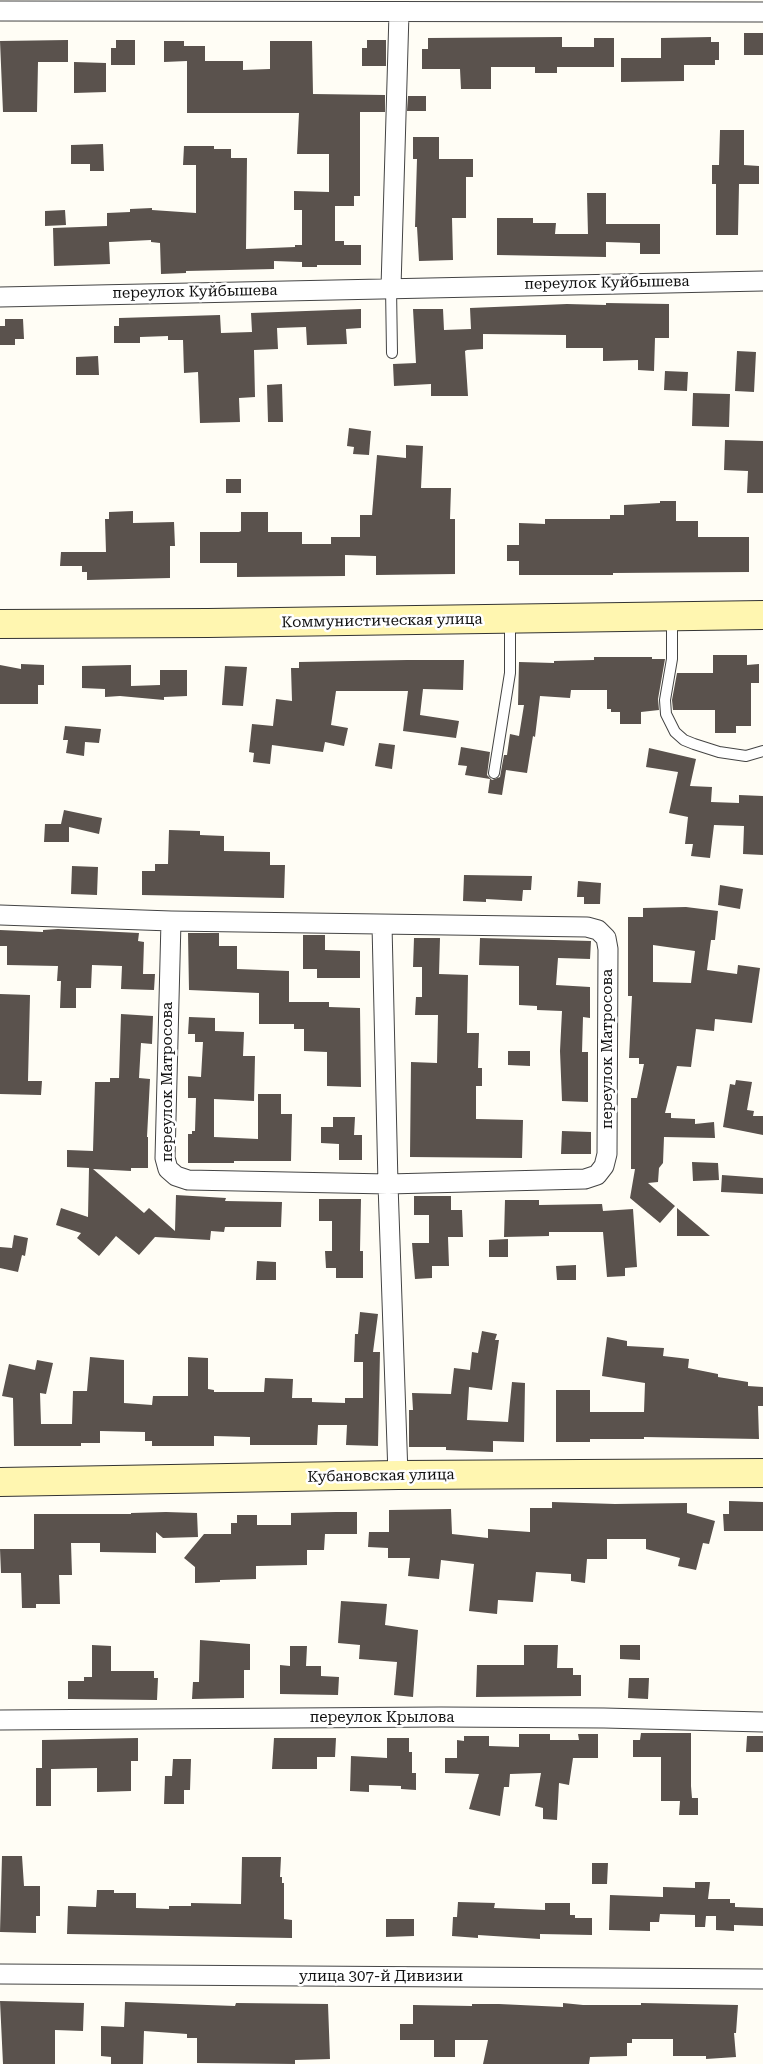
<!DOCTYPE html>
<html>
<head>
<meta charset="utf-8">
<style>
	body { margin:0 }
	canvas { display:block; background:#fffdf5 }
</style>
</head>
<body>
<canvas width="763" height="2064"></canvas>
<script>
const ctx = document.querySelector('canvas').getContext('2d');
ctx.lineJoin = 'round';
function fillPath(path, color) { ctx.fillStyle = color; ctx.fill(path, 'evenodd'); }
const poly = rows => new Path2D(rows.map(r => 'M' + r).join(''));
function stroke(path, color, width, dash) { ctx.strokeStyle = color; ctx.lineWidth = width; ctx.lineCap = dash ? 'butt' : 'round'; ctx.setLineDash(dash || []); ctx.stroke(path); }
function drawText(font, color, halo, rows, align = 'center') {
  ctx.font = font + ' "Roboto Serif",serif'; ctx.lineWidth = 5; ctx.setLineDash([]); ctx.textBaseline = 'middle'; ctx.strokeStyle = halo; ctx.fillStyle = color; for (const [text, x, y, turn = 0] of rows) {
    ctx.save(); ctx.translate(x, y); ctx.rotate((+turn || 0) * Math.PI / 180); ctx.textAlign = isNaN(turn) ? turn : align; if (halo) ctx.strokeText(text, 0, 0); ctx.fillText(text, 0, 0); ctx.restore();
  }
}
fillPath(poly([
	[744,33,763,33,763,55,744,55],
	[562,37,562,47,594,47,594,38,614,38,614,67,557,67,557,73,535,73,535,67,491,67,491,89,461,89,460,69,422,69,422,49,428,49,428,38],
	[711,37,711,42,719,42,719,60,715,60,715,65,684,65,684,81,621,82,621,58,661,58,661,38],
	[68,40,68,62,38,62,37,112,3,112,0,41],
	[116,40,135,40,135,65,111,65,111,48,116,48],
	[367,40,386,40,386,66,362,66,362,48,367,48],
	[164,41,184,41,184,46,205,46,205,61,243,61,243,70,270,69,270,41,312,41,313,94,385,95,385,112,360,112,360,196,354,196,354,206,335,206,335,241,344,241,344,245,361,245,361,265,317,265,317,267,302,267,302,262,274,261,274,269,186,271,186,273,161,274,160,243,151,242,151,240,109,242,110,264,54,266,53,228,107,226,107,213,130,212,130,209,152,208,152,210,196,213,196,165,183,165,184,146,214,146,214,149,231,149,231,158,247,158,246,249,295,247,295,245,302,245,302,210,294,210,294,191,329,192,329,154,297,154,299,113,187,113,187,61,164,62],
	[74,62,106,63,106,92,74,93],
	[408,96,426,96,426,111,407,111],
	[720,130,744,130,744,165,759,166,759,184,739,184,738,235,716,235,716,184,712,184,712,165,719,165],
	[413,137,439,137,439,159,473,159,473,177,466,177,466,218,452,218,453,260,419,261,417,227,415,227,417,159,413,159],
	[103,144,104,171,90,171,90,164,71,164,71,145],
	[587,193,606,193,606,224,660,224,660,254,640,254,640,243,606,242,606,257,497,255,497,218,533,218,533,223,556,223,555,234,588,234],
	[65,210,66,225,45,226,45,211],
	[606,303,669,304,669,338,655,338,654,371,638,370,638,360,603,361,603,348,566,348,566,335,483,334,483,349,467,350,465,351,468,396,431,396,431,384,394,386,393,364,416,363,413,309,443,309,444,330,471,329,470,308,567,304,606,305],
	[361,309,361,328,346,329,347,344,307,345,306,327,277,328,278,349,254,350,255,397,239,398,240,422,200,423,198,372,184,373,183,340,168,340,168,336,140,337,140,343,114,343,114,326,119,326,119,318,220,315,221,333,252,332,251,313],
	[5,319,23,319,24,339,15,339,15,345,0,345,0,326,5,326],
	[737,351,756,352,754,392,735,391],
	[98,356,99,375,76,375,76,357],
	[665,371,688,372,687,391,664,390],
	[282,384,283,422,268,422,267,385],
	[693,393,730,394,729,427,692,426],
	[349,428,371,431,369,455,353,454,354,447,347,446],
	[725,440,763,441,763,493,747,493,748,471,724,470],
	[406,445,423,446,421,488,451,488,450,519,455,519,455,574,376,575,376,556,345,555,345,576,237,577,237,563,200,563,200,532,239,532,241,531,241,512,268,512,268,532,302,532,302,544,331,544,331,537,360,537,360,515,372,515,377,455,406,458],
	[226,479,241,479,241,493,226,493],
	[660,501,676,501,676,521,698,521,698,537,749,537,749,572,613,573,613,575,519,575,519,561,507,561,507,545,519,545,519,523,545,524,545,519,610,519,610,515,624,515,624,505,660,503],
	[133,511,133,523,174,522,175,546,170,546,170,578,87,580,87,572,82,572,82,566,60,566,61,552,106,552,105,519,109,519,109,512],
	[713,655,747,655,747,665,759,664,759,683,751,683,751,726,736,726,736,733,715,733,715,710,673,710,672,700,677,673,713,673],
	[594,657,652,657,652,659,665,659,658,699,659,710,641,712,641,724,620,724,620,712,611,712,611,709,607,709,607,690,571,690,570,698,540,696,535,737,533,736,527,773,506,770,502,795,488,793,490,779,465,775,467,766,458,765,461,747,490,752,487,775,492,780,500,777,504,755,507,755,510,734,519,736,524,705,518,705,519,662,554,663,554,661,594,660],
	[407,660,464,660,463,690,423,689,420,715,459,721,456,738,403,731,408,691,336,691,331,725,348,728,344,746,325,742,323,752,272,745,270,764,253,762,254,753,249,752,252,724,273,726,276,699,292,701,291,668,299,668,299,662],
	[21,664,44,665,44,685,38,685,38,704,0,704,0,665,21,669],
	[131,665,131,686,160,685,160,670,187,670,187,696,164,697,164,700,120,696,105,697,105,689,82,688,82,666],
	[225,666,247,667,243,706,222,705],
	[65,726,101,729,99,743,85,742,84,756,66,753,68,740,63,740],
	[379,743,395,745,392,769,375,766],
	[649,748,696,759,690,786,712,787,711,802,739,803,739,795,763,796,763,855,743,854,744,826,714,825,710,858,691,856,693,844,685,844,688,817,669,813,678,772,646,767],
	[64,810,102,818,99,834,69,827,69,842,44,842,45,824,61,824],
	[169,830,200,831,200,835,224,836,224,851,270,852,270,865,285,865,284,898,142,895,142,871,155,871,155,864,168,864],
	[72,866,98,867,97,895,71,894],
	[464,875,532,876,531,890,523,890,522,901,486,899,486,902,463,901],
	[578,881,601,883,600,904,584,904,584,897,577,897],
	[720,885,743,889,740,909,718,905],
	[686,907,718,911,715,940,711,940,707,970,737,974,738,965,760,968,752,1023,715,1019,714,1031,696,1029,691,1067,677,1066,665,1113,671,1113,671,1118,695,1119,695,1124,714,1122,715,1138,664,1137,663,1163,659,1168,658,1182,648,1183,675,1206,660,1223,630,1198,635,1169,631,1169,631,1098,637,1098,644,1064,639,1064,639,1058,629,1058,632,996,628,996,628,917,643,917,643,908],
	[653,945,695,951,691,983,653,982],
	[58,929,139,933,138,941,144,942,143,974,155,974,154,990,121,989,122,966,92,965,91,988,76,988,76,1008,60,1008,61,981,57,981,58,966,7,965,7,946,0,946,0,930,43,932,43,930],
	[188,933,219,933,219,946,237,946,237,969,289,971,289,1002,329,1002,329,1007,360,1008,361,1087,327,1086,327,1052,304,1051,304,1029,294,1029,294,1024,259,1024,259,993,189,990],
	[303,935,325,935,325,950,360,951,360,978,317,978,317,969,303,969],
	[414,938,440,938,439,974,468,975,467,1033,479,1033,478,1068,482,1068,482,1086,476,1086,476,1119,523,1120,522,1158,410,1157,411,1062,437,1063,438,1015,415,1015,416,997,422,997,422,967,413,967],
	[480,938,591,941,590,959,558,958,556,985,590,987,590,1018,583,1017,582,1052,588,1052,588,1102,562,1101,560,1051,562,1011,537,1010,537,1006,519,1005,519,966,479,965],
	[0,994,30,995,28,1081,42,1081,41,1095,0,1094],
	[121,1014,153,1016,152,1044,141,1043,139,1078,150,1079,147,1137,148,1137,148,1168,131,1168,131,1171,93,1169,144,1213,149,1208,175,1231,176,1195,226,1198,225,1201,282,1202,281,1227,225,1227,224,1232,211,1231,210,1240,155,1237,139,1255,116,1236,99,1256,77,1238,81,1233,56,1225,61,1208,88,1217,89,1168,67,1167,67,1150,93,1151,95,1082,110,1082,110,1078,119,1078],
	[189,1017,215,1018,215,1031,244,1032,243,1056,255,1056,254,1101,214,1099,214,1137,258,1139,258,1094,281,1094,281,1114,292,1114,291,1161,234,1161,234,1163,188,1163,188,1134,192,1134,192,1131,195,1131,196,1098,188,1098,188,1076,201,1077,203,1042,195,1042,195,1034,188,1034],
	[508,1051,530,1051,530,1066,508,1065],
	[736,1080,752,1082,747,1110,754,1111,753,1116,763,1116,763,1135,723,1127,730,1084,735,1085],
	[333,1117,355,1117,354,1135,362,1135,362,1160,339,1160,339,1144,321,1143,321,1127,333,1127],
	[562,1131,591,1132,591,1154,561,1154],
	[692,1162,718,1163,719,1180,693,1181],
	[722,1175,763,1178,763,1194,721,1192],
	[414,1196,451,1196,451,1210,462,1210,463,1237,448,1237,449,1266,432,1266,432,1278,415,1279,412,1243,429,1243,429,1215,414,1215],
	[319,1199,361,1199,360,1251,363,1251,363,1278,336,1278,336,1268,326,1268,325,1251,332,1251,332,1221,319,1221],
	[505,1200,539,1200,539,1205,602,1204,603,1211,633,1209,637,1267,625,1268,625,1276,607,1277,603,1232,549,1232,549,1236,504,1237],
	[677,1208,710,1236,677,1236],
	[14,1235,28,1238,25,1256,22,1255,18,1272,0,1268,0,1247,12,1248],
	[508,1239,508,1257,489,1257,489,1240],
	[257,1261,276,1262,276,1280,256,1280],
	[576,1265,576,1280,557,1280,556,1266],
	[360,1312,378,1314,373,1352,380,1352,378,1446,346,1445,347,1425,318,1425,317,1445,250,1445,250,1437,214,1436,214,1446,152,1446,152,1441,145,1441,145,1432,100,1431,100,1443,81,1443,81,1446,14,1446,13,1398,2,1396,9,1364,35,1370,37,1360,53,1363,46,1394,40,1393,41,1424,72,1424,73,1391,87,1391,90,1357,124,1360,124,1403,152,1405,153,1396,188,1396,188,1357,208,1358,208,1389,214,1390,214,1392,264,1392,265,1378,293,1379,292,1398,312,1398,312,1402,345,1403,345,1398,363,1398,363,1362,354,1362,355,1334,358,1334],
	[482,1331,497,1334,495,1340,499,1340,492,1390,469,1387,467,1420,508,1422,512,1382,525,1383,524,1442,493,1441,493,1452,446,1450,446,1447,409,1447,409,1410,413,1410,412,1393,451,1394,454,1368,470,1370,472,1352,478,1353],
	[607,1337,627,1341,627,1346,664,1348,663,1356,689,1359,688,1368,718,1374,718,1377,748,1382,748,1386,763,1387,763,1406,758,1406,759,1439,644,1437,644,1439,590,1439,590,1442,556,1442,556,1390,590,1390,590,1412,644,1412,645,1383,602,1376],
	[729,1501,763,1502,763,1531,724,1531,723,1514,729,1514],
	[552,1502,615,1504,687,1503,687,1513,715,1521,709,1544,703,1543,696,1570,678,1566,680,1558,646,1549,646,1539,607,1539,607,1559,587,1559,585,1583,571,1581,571,1574,536,1572,533,1602,498,1600,497,1614,469,1611,474,1564,441,1560,439,1579,408,1576,410,1558,388,1558,388,1548,368,1547,369,1532,389,1532,389,1510,451,1509,452,1534,488,1538,488,1529,530,1532,530,1508,552,1508],
	[166,1512,197,1513,198,1537,163,1538,156,1532,156,1553,100,1552,100,1543,71,1543,72,1575,59,1575,60,1604,36,1604,36,1608,22,1608,21,1573,1,1573,0,1549,34,1549,34,1514,131,1514,131,1513],
	[336,1512,357,1512,357,1534,325,1534,324,1550,307,1550,307,1565,256,1566,256,1579,220,1580,220,1582,195,1583,195,1567,184,1558,204,1534,231,1534,231,1523,237,1523,237,1515,257,1515,257,1525,291,1525,291,1513],
	[341,1601,387,1604,385,1625,418,1630,413,1697,394,1695,397,1662,359,1659,360,1645,338,1643],
	[200,1640,250,1644,250,1670,244,1670,244,1698,192,1699,193,1682,199,1682],
	[92,1645,111,1646,111,1671,154,1671,154,1678,158,1678,157,1700,68,1699,68,1681,84,1681,84,1677,92,1677],
	[524,1645,558,1645,557,1668,573,1668,573,1675,581,1675,581,1696,476,1697,477,1665,524,1665],
	[620,1645,640,1645,640,1660,620,1659],
	[290,1646,307,1646,306,1666,321,1666,321,1676,339,1677,338,1695,280,1694,280,1665,290,1666],
	[629,1678,649,1678,648,1699,628,1698],
	[641,1733,691,1733,691,1786,692,1798,698,1798,698,1815,679,1815,680,1801,661,1801,661,1757,633,1757,633,1740,640,1740],
	[519,1734,550,1734,550,1740,579,1740,578,1734,598,1734,598,1758,573,1758,569,1785,559,1783,557,1820,543,1819,543,1808,535,1806,541,1773,510,1774,509,1787,504,1787,500,1816,469,1809,479,1774,445,1773,445,1758,457,1758,457,1740,464,1741,464,1736,489,1736,489,1746,519,1747],
	[747,1736,763,1736,763,1752,746,1752],
	[138,1738,138,1761,131,1761,131,1791,97,1792,97,1768,51,1769,51,1806,36,1806,36,1768,42,1768,42,1740],
	[274,1738,336,1738,335,1757,317,1757,317,1769,272,1769],
	[387,1738,409,1738,409,1752,412,1752,412,1773,416,1773,416,1790,401,1789,401,1786,369,1785,369,1792,350,1791,351,1756,387,1758],
	[173,1759,191,1759,190,1790,184,1790,184,1804,164,1804,165,1776,172,1776],
	[2,1856,22,1856,24,1886,40,1886,40,1916,36,1916,36,1933,0,1932],
	[242,1857,281,1857,280,1877,282,1877,282,1883,284,1883,284,1919,292,1920,292,1938,67,1934,68,1906,96,1907,97,1890,114,1890,114,1893,136,1893,136,1908,169,1909,169,1906,191,1906,191,1903,241,1904],
	[592,1863,608,1863,607,1884,592,1884],
	[695,1882,710,1882,708,1899,730,1899,730,1903,735,1903,735,1907,763,1908,763,1926,734,1925,734,1931,716,1930,716,1916,706,1916,705,1927,695,1927,695,1915,660,1914,659,1922,650,1922,650,1931,609,1930,610,1895,663,1897,663,1887,695,1888],
	[458,1902,495,1903,494,1908,545,1910,545,1903,570,1903,570,1915,575,1915,575,1918,592,1918,592,1935,540,1934,540,1939,478,1935,478,1938,452,1936,453,1917,457,1917],
	[386,1919,414,1919,414,1936,386,1937],
	[0,2001,84,2003,83,2031,55,2030,55,2064,3,2064],
	[125,2002,235,2006,236,2003,328,2004,330,2059,295,2060,295,2064,197,2063,197,2038,187,2038,187,2034,144,2031,143,2064,111,2064,111,2057,101,2056,101,2026,124,2027],
	[563,2003,583,2005,641,2005,641,2003,738,2005,736,2033,734,2033,736,2057,706,2059,706,2056,673,2056,673,2039,632,2039,632,2043,627,2043,627,2056,590,2057,589,2064,483,2064,488,2040,455,2040,455,2057,434,2057,434,2040,400,2040,400,2024,413,2024,413,2005,472,2006,472,2004,499,2004,563,2007]
]), '#5a524d');
const lane = poly([
	[391,287,392,353],
	[672,617,672,659,665,700,666,714,675,732,684,740,694,744,719,752,746,756,763,751],
	[494,773,510,673,510,620]
]);
const street = poly([
	[0,11,763,12],
	[391,287,399,13],
	[0,297,763,281],
	[0,915,171,921,587,927,598,930,606,938,608,949,607,1154,604,1166,597,1175,585,1179,388,1184,188,1180,176,1176,168,1169,165,1158,171,921],
	[382,925,388,1184,398,1475],
	[0,1720,441,1717,604,1718,763,1722],
	[0,1974,763,1979]
]);
const secondary = poly([
	[0,624,208,623,763,615],
	[0,1482,398,1475,763,1473]
]);
stroke(lane, '#444', 12);
stroke(street, '#444', 21);
stroke(secondary, '#333', 30);
stroke(lane, '#fff', 10);
stroke(street, '#fff', 19);
stroke(secondary, '#fff6b0', 28);
drawText('15px', '#111', '#fff', [
	["переулок Куйбышева",607,283,-1],
	["переулок Куйбышева",195,292,-1],
	["Коммунистическая улица",382,621,-1],
	["переулок Матросова",608,1049,-90],
	["переулок Матросова",168,1082,-90],
	["Кубановская улица",381,1476,-1],
	["переулок Крылова",382,1718],
	["улица 307-й Дивизии",381,1977]
]);
</script>
</body>
</html>
